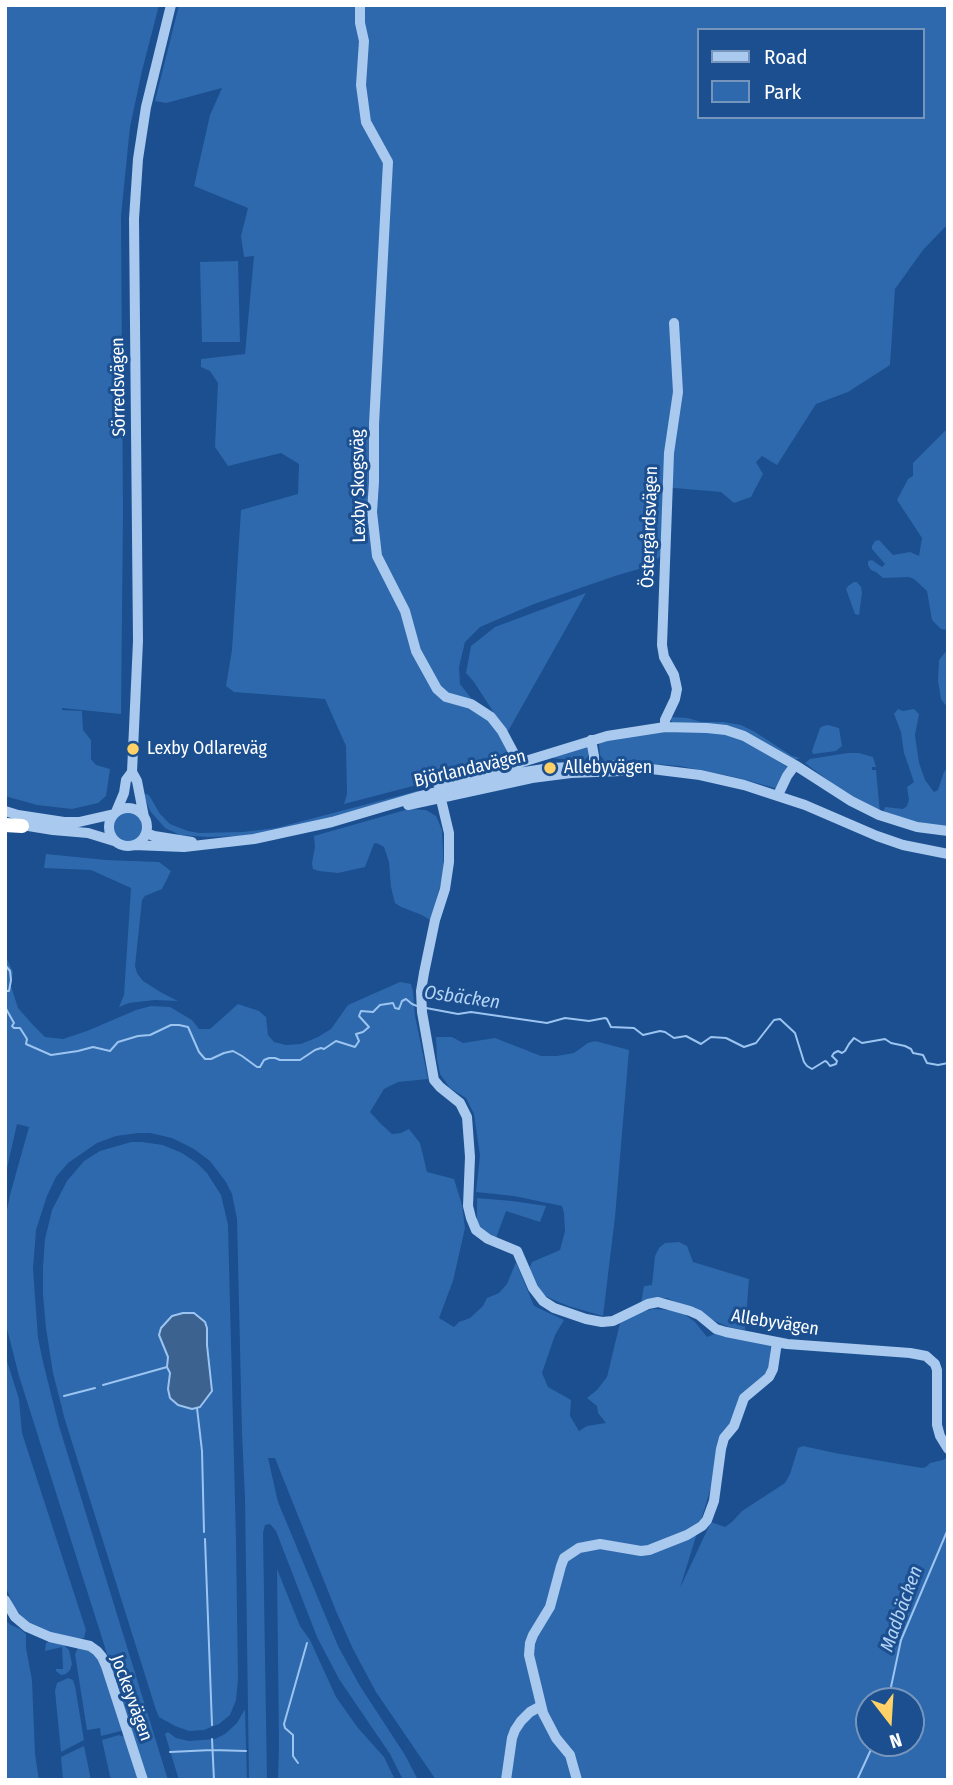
<!DOCTYPE html>
<html>
<head>
<meta charset="utf-8">
<style>
	body { margin:0 }
	#map { position:relative; width:953px; height:1785px; overflow:hidden; background:#1b4f8f; font-family:"Fira Sans Condensed",sans-serif }
	canvas { display:block }
	.frame { position:absolute; inset:0; border:7px solid #fff; pointer-events:none }
	.legend { position:absolute; left:697px; top:28px; width:228px; height:91px; box-sizing:border-box; background:#1b4f8f; border:2px solid #7695bc; margin:0; padding:9px 12px; list-style:none; font-size:21px; color:#fff }
	.legend li { display:flex; align-items:center; gap:14px; height:35px }
	.legend b { width:35px; border:2px solid #7695bc }
	.north { position:absolute; left:855px; top:1687px; width:70px; height:70px; box-sizing:border-box; background:#1b4f8f; border:2px solid #7695bc; border-radius:50%; rotate:163deg; font-size:19px; font-weight:700; line-height:28px; text-align:center; color:#fff }
	.north::after { content:''; display:block; margin:auto; width:24px; height:32px; background:#ffd166; clip-path:polygon(50% 0,100% 100%,50% 72%,0 100%) }
</style>
</head>
<body>
<div id="map">
<canvas width="953" height="1785"></canvas>
<div class="frame"></div>
<ul class="legend">
<li><b style="height:9px;background:#a9c9ee"></b>Road</li>
<li><b style="height:19px;background:#2e69ad"></b>Park</li>
</ul>
<div class="north">N</div>
</div>
<script>
const ctx = document.querySelector('canvas').getContext('2d');
ctx.lineJoin = 'round';
function fillPath(path, color) { ctx.fillStyle = color; ctx.fill(path, 'evenodd'); }
const poly = rows => new Path2D(rows.map(r => 'M' + r).join(''));
function stroke(path, color, width, dash) { ctx.strokeStyle = color; ctx.lineWidth = width; ctx.lineCap = dash ? 'butt' : 'round'; ctx.setLineDash(dash || []); ctx.stroke(path); }
function drawText(font, color, halo, rows, align = 'center') {
  ctx.font = font + ' "Fira Sans Condensed",sans-serif'; ctx.lineWidth = 6; ctx.setLineDash([]); ctx.textBaseline = 'middle'; ctx.strokeStyle = halo; ctx.fillStyle = color; for (const [text, x, y, turn = 0] of rows) {
    ctx.save(); ctx.translate(x, y); ctx.rotate((+turn || 0) * Math.PI / 180); ctx.textAlign = isNaN(turn) ? turn : align; if (halo) ctx.strokeText(text, 0, 0); ctx.fillText(text, 0, 0); ctx.restore();
  }
}
fillPath(poly([
	[5,5,159,5,142,71,130,127,121,216,123,513,121,714,62,708,62,710,82,711,83,730,91,740,91,759,96,765,110,769,106,796,98,803,72,809,37,805,5,796],
	[179,5,948,5,948,224,923,250,895,289,890,365,848,392,816,404,777,465,762,456,756,462,763,474,751,497,734,503,721,492,663,487,662,555,649,566,615,576,534,604,480,627,465,642,459,667,460,684,500,735,513,760,344,804,347,794,346,746,325,699,234,692,226,686,232,650,241,510,298,494,299,464,281,453,228,466,215,447,218,383,210,371,201,367,201,359,245,354,254,256,244,257,241,236,248,208,194,186,210,115,222,88,166,103,155,101],
	[699,30,923,30,923,117,699,117],
	[238,261,240,342,202,342,200,262],
	[948,428,948,630,941,629,932,620,927,591,914,579,909,577,883,578,876,572,871,570,868,565,868,561,872,560,882,567,885,564,872,549,872,546,875,541,879,540,893,555,910,552,919,556,922,538,897,500,908,479,913,476,913,463],
	[854,582,857,582,861,587,862,593,859,615,855,614,846,589,848,586],
	[586,593,507,733,474,682,466,673,471,646,495,627],
	[948,649,948,717,947,707,941,699,938,681,939,660],
	[898,709,903,711,914,709,919,714,915,735,919,763,925,780,934,792,938,790,944,772,948,767,948,828,933,826,885,814,884,810,885,807,903,809,907,806,909,800,907,787,914,782,904,753,901,732,894,714],
	[671,717,688,718,701,722,723,722,741,725,755,732,792,756,800,758,794,760,704,724,672,722,670,719],
	[828,725,839,728,842,746,836,751,813,754,812,751,820,728,823,726],
	[650,731,712,732,733,736,757,747,789,768,778,789,739,778,680,766,604,760,600,755,599,744,601,741],
	[584,745,587,747,589,755,584,761,552,758,551,754],
	[848,753,859,753,873,757,876,767,872,767,872,770,876,770,880,813,841,790,805,763,810,759],
	[417,791,418,793,334,817,267,833,241,836,208,837,180,835,165,828,150,811,143,793,149,795,160,814,170,824,188,831,199,833,243,832,276,828],
	[409,809,426,810,436,816,442,830,444,873,430,920,422,915,401,907,395,903,391,887,389,862,384,847,379,844,375,843,373,846,365,867,338,873,319,871,313,869,312,863,315,847,314,836],
	'113 827a15 15 0 1 1 30 0a15 15 0 1 1-30 0Z',
	[46,854,106,860,159,862,171,871,162,889,145,896,142,900,135,966,137,973,143,981,162,993,178,1001,155,1000,129,1003,119,1007,124,995,131,888,91,870,44,868],
	[5,955,13,972,11,986,18,1008,33,1025,45,1037,63,1039,87,1031,136,1010,151,1006,170,1007,192,1020,199,1029,210,1029,238,1004,259,1011,266,1017,268,1035,274,1042,286,1045,301,1044,318,1037,331,1029,348,1005,400,982,411,984,413,992,415,1016,428,1079,398,1082,384,1089,370,1112,380,1123,392,1134,401,1133,409,1129,420,1143,427,1172,454,1179,462,1205,465,1228,453,1281,439,1318,454,1327,459,1322,470,1318,483,1306,487,1298,499,1293,507,1284,516,1262,534,1306,564,1320,555,1335,542,1373,548,1387,571,1400,570,1416,579,1431,587,1426,606,1423,598,1413,597,1406,587,1398,597,1390,607,1377,620,1323,638,1313,653,1309,671,1310,684,1314,695,1322,707,1337,717,1333,771,1346,768,1371,750,1387,735,1410,680,1588,711,1522,725,1527,732,1522,742,1511,785,1483,790,1474,798,1448,803,1446,835,1453,922,1468,926,1467,930,1463,943,1460,948,1457,948,1780,436,1780,376,1692,353,1649,336,1611,275,1458,268,1458,278,1502,338,1646,360,1686,405,1755,418,1780,403,1780,390,1754,339,1679,317,1637,276,1531,270,1524,265,1525,263,1533,267,1780,249,1780,245,1498,242,1433,237,1219,232,1194,226,1182,210,1161,194,1149,172,1138,150,1133,138,1133,116,1136,97,1143,68,1163,56,1177,47,1196,36,1230,33,1269,38,1338,43,1362,59,1426,168,1780,147,1780,19,1376,5,1321,5,1220,10,1195,29,1127,17,1124,5,1177],
	[869,1701,911,1701,911,1743,869,1743],
	[436,1037,452,1037,463,1043,495,1038,541,1056,557,1056,574,1053,588,1043,595,1041,629,1050,615,1217,603,1316,568,1306,545,1296,536,1285,529,1269,532,1262,560,1250,565,1231,564,1213,562,1206,514,1196,476,1192,480,1156,474,1114,466,1098,450,1088,440,1074,437,1059],
	[131,1142,142,1142,163,1145,182,1153,197,1163,207,1173,221,1195,228,1225,236,1540,238,1679,236,1700,230,1715,219,1724,204,1730,189,1731,175,1726,159,1717,156,1710,65,1420,53,1373,46,1328,43,1295,43,1267,45,1239,52,1210,67,1181,84,1161,100,1151],
	[194,1313,205,1322,211,1391,169,1382,170,1373,167,1367,168,1357,159,1335],
	[477,1198,512,1201,546,1206,540,1222,506,1211,496,1238,484,1232,477,1224],
	[679,1242,687,1246,693,1262,749,1279,745,1330,729,1327,717,1322,667,1298,655,1298,641,1303,644,1286,652,1285,655,1256,659,1248,665,1243],
	[5,1355,19,1399,22,1433,86,1630,84,1638,75,1640,35,1628,23,1618,15,1608,5,1586],
	[277,1569,300,1626,310,1640,336,1697,358,1728,384,1757,395,1780,278,1780,279,1746],
	[5,1620,11,1625,20,1629,26,1634,26,1648,32,1680,35,1754,39,1780,5,1780],
	[52,1640,63,1644,69,1650,72,1664,70,1670,66,1674,61,1675,56,1671,56,1669,63,1669,62,1647,45,1651,46,1643],
	[85,1647,100,1657,123,1729,121,1731,101,1736,100,1728,87,1730,75,1654,78,1648],
	[68,1678,73,1680,75,1686,84,1740,61,1752,55,1691,57,1683],
	[245,1709,247,1780,179,1780,165,1734,168,1732,176,1738,189,1741,215,1739,225,1734,237,1723],
	[119,1735,125,1737,139,1780,112,1780,110,1776,102,1740],
	[84,1746,91,1780,63,1780,61,1757]
]), '#2e69ad');
const water = poly([
	[183,1313,194,1313,205,1322,207,1328,207,1345,212,1391,200,1407,192,1409,178,1405,170,1398,168,1389,170,1373,167,1367,168,1357,159,1335,161,1328,172,1316,183,1313]
]);
fillPath(water, '#3c6290');
stroke(water, '#9cc4f0', 2);
stroke(poly([
	[5,965,10,971,11,980,9,991,5,991],
	[5,1007,14,1023,12,1026,14,1028,20,1028,27,1039,26,1044,51,1055,78,1051,93,1047,110,1051,118,1042,138,1036,150,1035,171,1025,179,1025,188,1027,199,1052,205,1059,211,1059,224,1053,233,1051,242,1056,257,1067,260,1067,264,1060,269,1058,275,1058,280,1060,300,1060,315,1050,321,1048,324,1049,336,1041,355,1047,359,1041,356,1034,363,1032,369,1027,359,1016,361,1011,373,1012,380,1005,393,1003,395,1008,399,1009,402,1001,406,999,412,1004,417,1006],
	[426,1008,458,1014,471,1012,547,1023,565,1018,589,1021,605,1018,607,1019,611,1027,634,1028,643,1035,660,1031,665,1032,674,1038,686,1036,701,1044,711,1037,726,1038,744,1047,756,1043,774,1020,780,1019,795,1033,804,1062,807,1066,812,1069,825,1061,827,1062,830,1066,836,1064,837,1061,832,1056,834,1053,838,1051,842,1053,845,1051,849,1044,854,1038,862,1043,885,1039,891,1043,905,1046,911,1049,913,1053,923,1055,927,1063,938,1065,948,1063],
	[103,1385,167,1367],
	[64,1396,95,1388],
	[197,1408,202,1451,204,1532],
	[205,1539,212,1725],
	[888,1701,901,1640,948,1529],
	[212,1739,214,1780],
	[170,1752,212,1750,246,1751],
	[298,1763,293,1756,293,1735,285,1728,284,1724,307,1643],
	[857,1780,874,1743]
]), '#9cc4f0', 2);
stroke(poly([
	[360,5,360,23,364,41,361,85,366,122,388,162,374,424,374,482,372,512,377,556,405,611,416,651,437,689,446,697,471,704,491,717,502,731,519,763],
	[665,727,665,720,675,699,677,689,674,675,664,657,662,645,669,453,678,392,674,323],
	[591,740,594,756,594,771],
	[438,784,519,763,607,736,665,727,707,728,726,730,744,736,795,765,851,801,879,815,917,827,948,831],
	[439,791,449,833,449,862,445,889,435,920,424,973,421,991,422,1012,434,1080,440,1087,460,1103,467,1117,470,1157,468,1206,471,1218,476,1230,488,1239,517,1251,533,1288,543,1301,554,1308,586,1319,602,1322,613,1321,648,1304,658,1302,690,1311,699,1315,716,1329,726,1332,787,1344,910,1353,926,1356,935,1364,937,1370,937,1425,940,1436,948,1449],
	[778,795,787,776,795,765],
	[408,805,532,778,571,773,621,771],
	'109 827a19 19 0 1 1 38 0a19 19 0 1 1-38 0Z',
	[5,811,18,815,64,822,79,822,114,814],
	[116,812,124,793,126,780,132,772],
	[144,817,137,781,132,772,138,641,134,219,138,159,146,107,171,5],
	[16,824,53,830,88,833,114,841],
	[146,833,154,836,192,842],
	[134,845,184,847,254,839,332,822,420,796,506,775,550,768,619,765,700,775,744,785,805,805,877,836,903,845,948,854],
	[5,1600,15,1617,27,1627,50,1637,90,1646,97,1651,102,1657,106,1666,143,1780],
	[506,1780,512,1738,515,1730,521,1721,530,1712,541,1706],
	[577,1780,570,1755,556,1738,543,1713,529,1655,530,1643,533,1635,550,1607,561,1566,564,1558,579,1548,600,1544,641,1551,649,1550,687,1535,702,1526,707,1520,714,1501,721,1449,724,1438,734,1426,744,1398,769,1377,773,1369,777,1342]
]), '#a9c9ee', 10);
stroke(poly([
	[5,825,22,826]
]), '#fff', 14);
for (const [x, y, r, color] of [
	[133,749,7,"#ffd166"],
	[550,768,7,"#ffd166"]
]) { const dot = new Path2D(); dot.arc(x, y, r, 0, 2 * Math.PI); ctx.fillStyle = color; ctx.fill(dot); stroke(dot, '#1b4f8f', 2.5); }
drawText('18px', '#fff', '#1b4f8f', [
	["Sörredsvägen",119,387,-91],
	["Lexby Skogsväg",359,486,-91],
	["Östergårdsvägen",650,527,-88],
	["Björlandavägen",470,769,-13],
	["Allebyvägen",775,1323,9],
	["Jockeyvägen",131,1698,70]
]);
drawText('18px', '#fff', '#1b4f8f', [
	["Lexby Odlareväg",147,749],
	["Allebyvägen",564,768]
], 'left');
drawText('italic 19px', '#b5d3f5', '#1b4f8f', [
	["Osbäcken",462,998,8],
	["Madbäcken",902,1609,-70]
]);
</script>
</body>
</html>
